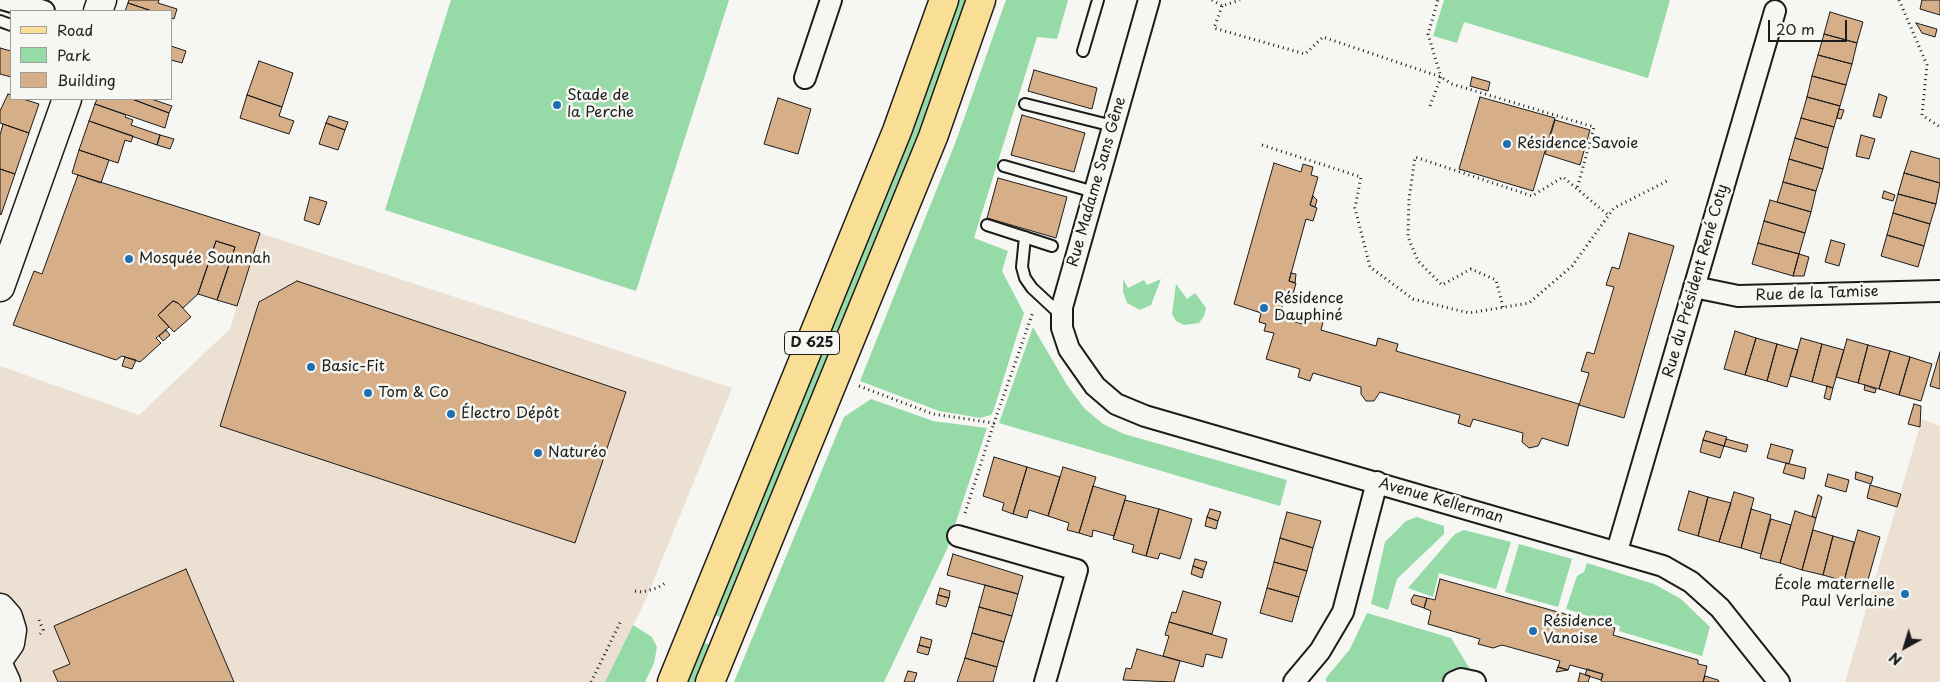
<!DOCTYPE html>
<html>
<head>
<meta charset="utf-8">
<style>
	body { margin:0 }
	#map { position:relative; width:1940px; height:682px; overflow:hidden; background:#f6f6f2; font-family:"Playpen Sans",sans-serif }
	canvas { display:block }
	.legend { position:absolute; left:10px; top:10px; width:162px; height:90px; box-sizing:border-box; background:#f6f6f2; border:1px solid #9f9f9c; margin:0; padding:6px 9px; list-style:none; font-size:15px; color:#1c1c1c }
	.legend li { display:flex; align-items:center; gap:10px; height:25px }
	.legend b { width:25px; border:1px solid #9f9f9c }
	.north { position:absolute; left:1880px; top:622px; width:50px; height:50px; -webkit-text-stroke:4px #f6f6f2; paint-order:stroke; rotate:219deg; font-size:14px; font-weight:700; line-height:20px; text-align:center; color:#1c1c1c }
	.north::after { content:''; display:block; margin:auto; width:18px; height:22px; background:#1c1c1c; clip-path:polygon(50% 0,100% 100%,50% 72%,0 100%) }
	.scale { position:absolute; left:1768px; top:20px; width:79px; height:22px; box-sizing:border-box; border:2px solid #1c1c1c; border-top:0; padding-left:6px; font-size:15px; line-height:18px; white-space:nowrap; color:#1c1c1c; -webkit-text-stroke:4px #f6f6f2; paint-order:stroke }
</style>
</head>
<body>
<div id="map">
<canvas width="1940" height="682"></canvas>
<ul class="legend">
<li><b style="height:6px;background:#f9df96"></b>Road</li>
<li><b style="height:14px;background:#96daa7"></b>Park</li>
<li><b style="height:14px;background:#d6ae87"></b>Building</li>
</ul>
<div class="north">N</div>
<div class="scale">20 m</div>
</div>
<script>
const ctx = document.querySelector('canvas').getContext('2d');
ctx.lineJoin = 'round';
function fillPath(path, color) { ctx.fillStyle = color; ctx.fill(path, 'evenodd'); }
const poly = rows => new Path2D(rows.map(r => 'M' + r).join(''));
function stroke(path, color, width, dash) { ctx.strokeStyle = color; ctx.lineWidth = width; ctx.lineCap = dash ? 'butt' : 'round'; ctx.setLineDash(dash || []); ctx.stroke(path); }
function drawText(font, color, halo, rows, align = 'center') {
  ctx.font = font + ' "Playpen Sans",sans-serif'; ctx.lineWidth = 5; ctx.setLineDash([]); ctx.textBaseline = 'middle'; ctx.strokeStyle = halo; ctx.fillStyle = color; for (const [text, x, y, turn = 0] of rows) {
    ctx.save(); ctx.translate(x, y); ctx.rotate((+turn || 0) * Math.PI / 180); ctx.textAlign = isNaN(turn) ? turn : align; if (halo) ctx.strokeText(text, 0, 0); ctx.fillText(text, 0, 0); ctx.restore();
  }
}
fillPath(poly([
	[260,233,732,388,646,599,605,682,21,682,0,635,0,366,139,415,230,329],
	[1922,419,1940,426,1940,682,1845,682]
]), '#ece0d2');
fillPath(poly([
	[451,0,729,0,636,291,385,210],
	[952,0,973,0,728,620,709,613],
	[1006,0,1068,0,1057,39,1037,37,974,238,1008,251,1002,271,1024,313,994,409,991,415,980,418,939,411,860,381,956,141],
	[1444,0,1670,0,1648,78,1464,22,1457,43,1433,36],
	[1123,279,1128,288,1144,280,1147,285,1161,279,1151,305,1140,310,1127,303,1123,292],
	[1176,284,1187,299,1195,293,1206,308,1204,316,1199,323,1184,325,1176,321,1172,314],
	[1033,327,1067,385,1084,408,1103,424,1124,434,1287,480,1280,506,999,423],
	[871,399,933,421,987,428,947,549,884,682,734,682,844,417],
	[1417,517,1444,526,1444,534,1397,579,1388,610,1371,604,1385,542,1406,521],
	[1464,530,1511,542,1496,589,1439,573,1433,597,1408,588,1455,534],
	[1519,544,1572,559,1558,607,1505,592],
	[1587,563,1654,584,1681,599,1710,627,1702,656,1619,631,1620,626,1566,609,1577,576,1584,572],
	[1367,613,1451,638,1470,669,1452,674,1443,682,1326,682,1326,678,1350,649],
	[633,625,652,637,657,647,654,663,645,682,605,682],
	[700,641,716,648,701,682,682,682]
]), '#96daa7');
const building = poly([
	[129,0,159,0,158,3,177,9,174,19,171,18,171,11,152,11,128,3,129,0],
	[1922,0,1940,0,1940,15,1920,9,1922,0],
	[128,3,152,11,125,11,128,3],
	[1830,12,1863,22,1857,43,1824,34,1830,12],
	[1916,23,1937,29,1935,37,1922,33,1916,23],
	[1824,34,1857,43,1852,64,1818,55,1824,34],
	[171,46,186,51,182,63,171,60,171,46],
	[0,48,11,51,11,77,0,74,0,48],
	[1818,55,1852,64,1846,85,1812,76,1818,55],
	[259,61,293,73,282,107,247,95,259,61],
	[1034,70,1097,88,1092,109,1028,91,1034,70],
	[1812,76,1846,85,1840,106,1807,97,1812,76],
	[1472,77,1490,82,1488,91,1470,86,1472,77],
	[8,94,11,95,11,99,23,99,39,104,29,133,0,123,0,111,8,94],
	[1879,94,1887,97,1881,118,1873,116,1879,94],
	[247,95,282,107,279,116,294,121,289,134,240,118,247,95],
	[1480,97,1555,118,1533,191,1459,169,1480,97],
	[1807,97,1840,106,1834,127,1801,118,1807,97],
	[778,98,811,109,798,154,764,144,778,98],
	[97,99,132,99,169,113,165,128,95,104,97,99],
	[132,99,151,99,172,106,169,113,132,99],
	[95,104,126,115,125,117,133,120,131,125,160,135,157,145,89,121,95,104],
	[1839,109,1844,110,1841,119,1837,118,1839,109],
	[1022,115,1085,133,1074,172,1011,155,1022,115],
	[329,116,348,122,345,130,326,123,329,116],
	[1801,118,1834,127,1828,148,1795,138,1801,118],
	[1555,120,1590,130,1580,165,1545,154,1555,120],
	[89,121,133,136,131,142,125,140,118,163,79,150,89,121],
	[326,123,345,130,338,150,319,144,326,123],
	[3,124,29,133,15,174,0,169,0,135,3,124],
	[160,135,174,139,170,149,157,145,160,135],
	[1861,135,1875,139,1869,159,1856,156,1861,135],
	[1795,138,1828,148,1823,169,1789,159,1795,138],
	[79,150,109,160,101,183,72,173,79,150],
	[1911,151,1940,159,1940,183,1904,173,1911,151],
	[1789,159,1823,169,1816,191,1783,182,1789,159],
	[1274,163,1301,172,1303,164,1313,167,1311,175,1318,177,1310,205,1317,208,1313,221,1306,219,1289,281,1296,283,1293,294,1286,292,1279,318,1303,324,1305,317,1323,322,1321,330,1376,346,1378,338,1398,344,1396,351,1579,404,1568,446,1542,438,1538,446,1529,448,1522,442,1523,433,1473,419,1470,427,1458,423,1460,415,1380,392,1374,401,1366,401,1361,394,1361,387,1313,373,1310,381,1298,377,1300,369,1266,359,1274,333,1264,331,1266,324,1259,322,1261,313,1234,304,1274,163],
	[0,169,15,174,1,215,0,214,0,169],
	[1904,173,1940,183,1936,204,1898,194,1904,173],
	[78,175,260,233,237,306,217,300,235,247,216,241,198,294,183,308,178,303,173,301,158,315,169,327,156,338,161,343,140,362,122,356,116,360,13,325,34,271,42,274,78,175],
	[998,178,1067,197,1056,238,987,218,998,178],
	[1783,182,1816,191,1811,212,1777,202,1783,182],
	[1884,191,1895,195,1893,201,1882,198,1884,191],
	[1898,194,1936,204,1930,224,1893,213,1898,194],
	[1313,196,1317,200,1315,207,1310,205,1313,196],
	[310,197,327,202,319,225,304,220,310,197],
	[1770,200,1811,212,1805,233,1764,221,1770,200],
	[1893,213,1930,224,1924,246,1887,235,1893,213],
	[1764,221,1805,233,1799,254,1758,243,1764,221],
	[1629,233,1674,246,1624,418,1579,405,1589,373,1581,371,1587,352,1594,354,1614,287,1606,285,1612,267,1619,269,1629,233],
	[1887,235,1924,246,1918,267,1881,256,1887,235],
	[1831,240,1845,244,1839,266,1825,262,1831,240],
	[216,241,235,247,217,300,198,294,216,241],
	[1758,243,1799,254,1793,276,1752,264,1758,243],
	[1799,254,1809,257,1804,276,1793,276,1799,254],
	[1291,273,1296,274,1295,283,1289,281,1291,273],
	[297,281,626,392,575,543,220,426,259,302,297,281],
	[173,301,178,303,191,317,174,332,158,315,173,301],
	[166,330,170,335,163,341,159,336,166,330],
	[1735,331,1756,338,1745,375,1724,369,1735,331],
	[1756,338,1777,344,1767,381,1745,375,1756,338],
	[1801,338,1822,344,1812,382,1790,376,1801,338],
	[1847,339,1868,345,1858,383,1836,377,1847,339],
	[1777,344,1798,350,1787,387,1767,381,1777,344],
	[1822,344,1844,350,1833,388,1812,382,1822,344],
	[1868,345,1890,351,1879,389,1858,383,1868,345],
	[1890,351,1910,357,1899,395,1879,389,1890,351],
	[1940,352,1940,389,1930,386,1940,352],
	[125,357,136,360,132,369,122,366,125,357],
	[1910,357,1932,364,1921,401,1899,395,1910,357],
	[1865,385,1876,389,1875,393,1864,390,1865,385],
	[1827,386,1833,388,1830,400,1824,398,1827,386],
	[1914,404,1921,406,1920,427,1908,424,1914,404],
	[1706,431,1727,437,1724,446,1703,440,1706,431],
	[1726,439,1748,445,1746,452,1724,446,1726,439],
	[1703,440,1724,446,1720,458,1700,452,1703,440],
	[1771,444,1793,450,1789,464,1767,458,1771,444],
	[994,457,1027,467,1013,514,1002,510,1004,503,983,496,994,457],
	[1786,463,1806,468,1804,479,1783,473,1786,463],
	[1027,467,1060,477,1048,516,1029,510,1027,518,1013,514,1027,467],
	[1063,467,1096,477,1079,533,1067,530,1069,523,1048,516,1063,467],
	[1856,472,1873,477,1871,484,1855,479,1856,472],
	[1828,474,1849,480,1846,492,1825,486,1828,474],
	[1870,485,1901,494,1897,507,1867,498,1870,485],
	[1093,486,1126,496,1114,536,1093,530,1092,537,1079,533,1093,486],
	[1689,491,1708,497,1698,536,1678,530,1689,491],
	[1734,492,1754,498,1741,548,1719,542,1734,492],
	[1818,495,1822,497,1816,518,1812,516,1818,495],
	[1708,497,1731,503,1719,542,1698,536,1708,497],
	[1125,500,1159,509,1146,556,1132,552,1134,545,1113,539,1125,500],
	[1159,509,1192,519,1180,559,1160,553,1158,559,1146,556,1159,509],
	[1210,509,1221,512,1218,521,1207,517,1210,509],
	[1751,509,1771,515,1761,554,1741,548,1751,509],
	[1795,511,1816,518,1802,570,1780,563,1795,511],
	[1287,512,1321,521,1313,548,1280,538,1287,512],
	[1207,517,1218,521,1216,529,1205,526,1207,517],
	[1771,519,1791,525,1780,563,1760,558,1771,519],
	[1813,530,1833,536,1823,575,1802,570,1813,530],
	[1858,530,1880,537,1866,587,1844,581,1858,530],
	[1833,536,1854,542,1844,581,1823,575,1833,536],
	[1280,538,1313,548,1307,571,1274,562,1280,538],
	[953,554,1023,576,1018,594,947,575,953,554],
	[1195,559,1207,562,1204,570,1193,566,1195,559],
	[1274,562,1307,571,1299,597,1267,588,1274,562],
	[1193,566,1204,570,1202,578,1191,574,1193,566],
	[186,569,234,682,58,682,53,671,70,664,54,626,186,569],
	[1440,579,1615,628,1613,635,1698,660,1698,664,1707,666,1703,682,1603,682,1601,681,1603,674,1570,665,1568,670,1558,667,1560,661,1502,645,1493,648,1478,644,1480,639,1428,624,1431,611,1424,608,1427,598,1435,600,1440,579],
	[985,585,1018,594,1012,616,979,607,985,585],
	[940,588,950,591,949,598,938,595,940,588],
	[1267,588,1299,597,1292,622,1260,613,1267,588],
	[1183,591,1221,602,1212,634,1169,622,1172,612,1176,613,1183,591],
	[938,595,949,598,946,607,936,604,938,595],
	[1414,595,1427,598,1424,608,1412,604,1411,600,1414,595],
	[979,607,1012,616,1004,642,972,633,979,607],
	[1169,622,1227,639,1222,658,1206,654,1203,667,1163,656,1169,636,1165,635,1169,622],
	[972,633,1004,642,997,667,965,658,972,633],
	[921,637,932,640,930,648,919,645,921,637],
	[919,645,930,648,928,655,917,652,919,645],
	[1137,649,1180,661,1174,682,1123,680,1126,668,1131,669,1137,649],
	[965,658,997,667,993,682,957,682,965,658],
	[1558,667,1568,670,1556,672,1558,667],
	[1587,669,1603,674,1601,680,1585,675,1587,669],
	[908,671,917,673,914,682,904,682,908,671],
	[1580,673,1590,676,1588,682,1578,682,1580,673],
	[1705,676,1718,680,1719,682,1703,682,1705,676]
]);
fillPath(building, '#d6ae87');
stroke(building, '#1c1c1c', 1);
const lane = poly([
	[0,21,11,25],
	[1083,51,1098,0],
	[1025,104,1113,126],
	[1004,166,1094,192],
	[987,225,1052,246],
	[1025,237,1022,267,1025,278,1032,288,1061,315]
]);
const street = poly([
	[5,0,44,11],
	[1149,0,1062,307,1062,328,1069,349,1095,386,1116,404,1145,416,1663,566,1691,582,1720,608,1779,682],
	[805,78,831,0],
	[1694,287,1738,296,1940,291],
	[958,536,1077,570,1045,682],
	[1617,551,1775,11],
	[1294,682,1320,651,1343,612,1377,482],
	[1454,682,1461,679,1475,682]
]);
const secondary = poly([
	[98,11,102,0],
	[0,287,67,99],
	[0,608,8,617,12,630,10,643,0,657],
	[0,669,6,682]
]);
const primary = poly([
	[672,682,897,131,944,0],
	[710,682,933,137,981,0]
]);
stroke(lane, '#1c1c1c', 14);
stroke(street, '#1c1c1c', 24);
stroke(secondary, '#1c1c1c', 31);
stroke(primary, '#1c1c1c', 31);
stroke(poly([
	[1212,0,1222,6,1240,0],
	[1899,0,1927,65,1922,115,1940,127],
	[1222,6,1214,28,1305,54,1323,37,1441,77,1452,84,1594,127,1577,189],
	[1430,106,1441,77,1428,34,1438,0],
	[1262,145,1361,177,1355,208,1370,267,1413,299,1469,313,1529,303,1572,266,1614,208,1667,181],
	[1503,307,1496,280,1471,269,1442,285,1418,261,1408,237,1409,199,1415,157,1532,196,1563,177,1608,215],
	[859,386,933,414,994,423,1033,312],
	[965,513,994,423],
	[635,591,642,592,657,588,667,582],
	[39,620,43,630,40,634],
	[591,682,621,621]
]), '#1c1c1c', 3, [1, 4]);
stroke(lane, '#f6f6f2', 10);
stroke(street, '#f6f6f2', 20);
stroke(secondary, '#f6f6f2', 28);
stroke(primary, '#f9df96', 28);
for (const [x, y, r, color] of [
	[557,105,5,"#1f6fb2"],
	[1507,144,5,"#1f6fb2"],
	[129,259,5,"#1f6fb2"],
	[1264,308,5,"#1f6fb2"],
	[311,367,5,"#1f6fb2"],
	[368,393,5,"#1f6fb2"],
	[451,414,5,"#1f6fb2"],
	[538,453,5,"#1f6fb2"],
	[1905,594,5,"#1f6fb2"],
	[1533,631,5,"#1f6fb2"]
]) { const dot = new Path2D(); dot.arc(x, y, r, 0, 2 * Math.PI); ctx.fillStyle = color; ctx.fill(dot); stroke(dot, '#f6f6f2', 2); }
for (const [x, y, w] of [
	[812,343,55]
]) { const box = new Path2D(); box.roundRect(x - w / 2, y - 11.5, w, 23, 4); ctx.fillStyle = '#f6f6f2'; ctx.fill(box); stroke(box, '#1c1c1c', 1); }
drawText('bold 14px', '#1c1c1c', null, [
	["D 625",812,343]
]);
drawText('15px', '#1c1c1c', '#f6f6f2', [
	["Stade de",567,96],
	["la Perche",567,113],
	["Résidence Savoie",1517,144],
	["Mosquée Sounnah",139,259],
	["Résidence",1274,299],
	["Dauphiné",1274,316],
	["Basic-Fit",321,367],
	["Tom & Co",378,393],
	["Électro Dépôt",461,414],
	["Naturéo",548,453],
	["École maternelle",1895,585,"right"],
	["Paul Verlaine",1895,602,"right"],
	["Résidence",1543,622],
	["Vanoise",1543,639]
], 'left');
drawText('15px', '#1c1c1c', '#f6f6f2', [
	["Rue Madame Sans Gêne",1097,182,-74],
	["Rue du Président René Coty",1696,281,-74],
	["Rue de la Tamise",1817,294,-2],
	["Avenue Kellerman",1441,501,16]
]);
</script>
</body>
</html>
